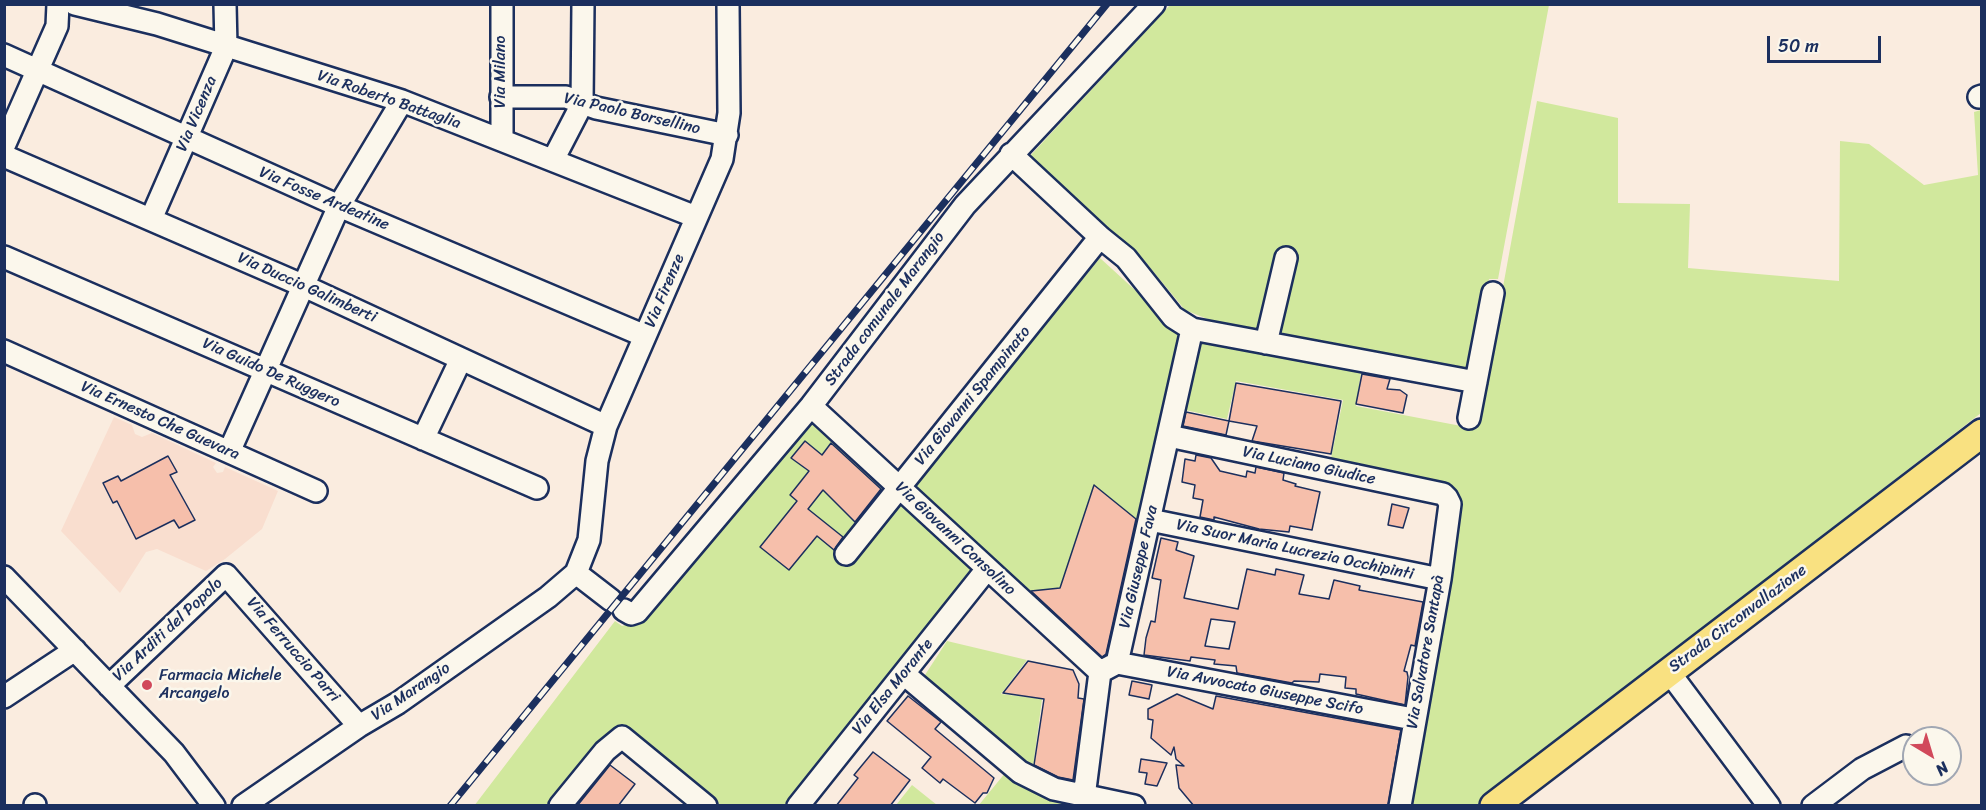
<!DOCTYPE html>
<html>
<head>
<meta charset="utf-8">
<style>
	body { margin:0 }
	#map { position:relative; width:1986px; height:810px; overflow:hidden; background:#faecdf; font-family:Sriracha,sans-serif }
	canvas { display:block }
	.frame { position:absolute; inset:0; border:6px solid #1b2f5e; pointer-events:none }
	.north { position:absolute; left:1902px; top:726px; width:60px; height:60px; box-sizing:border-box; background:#fbf7ec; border:2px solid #a1a7b3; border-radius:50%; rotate:142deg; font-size:16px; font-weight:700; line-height:24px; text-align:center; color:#1b2f5e }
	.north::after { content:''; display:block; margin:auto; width:21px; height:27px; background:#d1495b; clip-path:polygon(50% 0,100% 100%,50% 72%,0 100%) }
	.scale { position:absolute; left:1767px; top:36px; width:114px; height:27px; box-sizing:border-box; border:3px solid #1b2f5e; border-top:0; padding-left:8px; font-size:18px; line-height:21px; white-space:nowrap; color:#1b2f5e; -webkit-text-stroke:4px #fbf7ec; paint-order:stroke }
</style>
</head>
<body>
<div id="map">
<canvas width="1986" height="810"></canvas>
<div class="frame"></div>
<div class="north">N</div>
<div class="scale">50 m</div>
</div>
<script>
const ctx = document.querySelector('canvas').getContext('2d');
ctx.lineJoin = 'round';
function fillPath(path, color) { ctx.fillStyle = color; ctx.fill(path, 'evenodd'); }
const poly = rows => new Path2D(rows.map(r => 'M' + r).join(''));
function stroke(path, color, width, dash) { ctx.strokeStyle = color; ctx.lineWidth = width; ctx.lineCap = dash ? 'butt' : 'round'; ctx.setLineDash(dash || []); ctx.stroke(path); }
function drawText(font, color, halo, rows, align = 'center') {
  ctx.font = font + ' Sriracha,sans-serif'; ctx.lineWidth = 5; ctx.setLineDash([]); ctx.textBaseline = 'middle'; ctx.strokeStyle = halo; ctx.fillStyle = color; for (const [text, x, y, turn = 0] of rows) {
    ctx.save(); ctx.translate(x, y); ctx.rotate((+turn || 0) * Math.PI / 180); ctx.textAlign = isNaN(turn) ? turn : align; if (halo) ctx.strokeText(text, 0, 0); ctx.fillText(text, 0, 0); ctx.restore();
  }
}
fillPath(poly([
	[114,417,132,425,135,434,142,437,152,433,216,463,213,467,217,473,223,472,225,467,278,491,262,529,225,559,206,571,157,549,146,552,120,593,61,531]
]), '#f9decf');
fillPath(poly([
	[1170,5,1549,5,1498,279,1489,279,1470,370,1210,320,1185,310,1138,253,1103,226,1029,157],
	[1537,101,1618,118,1618,203,1690,204,1688,268,1839,281,1840,141,1869,144,1924,185,1978,175,1974,112,1981,110,1981,413,1656,664,1480,805,1409,805,1455,507,1330,463,1343,400,1236,381,1227,419,1185,410,1202,342,1361,373,1356,406,1477,429],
	[1100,258,1183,334,1180,365,1103,655,912,487],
	[811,417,973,569,788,805,720,805,623,728,606,735,550,805,474,806,615,621,622,626,647,619],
	[947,641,1027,660,1001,694,1042,699,1033,768,1028,769,923,678],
	[1006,772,1032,791,1058,802,1083,805,978,806],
	[912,785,937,805,896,805]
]), '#d1e89d');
const building = poly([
	[1362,374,1390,379,1387,389,1400,390,1407,395,1403,413,1356,404,1362,374],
	[1236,383,1341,401,1331,454,1252,441,1257,426,1229,421,1236,383],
	[1186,412,1229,421,1226,435,1183,426,1186,412],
	[805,441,822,455,831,443,881,489,855,522,823,490,808,509,843,537,834,550,817,536,789,570,760,547,797,501,790,495,809,471,791,458,805,441],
	[1196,455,1211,458,1220,471,1246,477,1247,471,1255,473,1256,467,1284,473,1283,480,1296,484,1295,486,1320,492,1312,530,1290,526,1289,532,1259,529,1214,517,1214,520,1200,517,1203,500,1193,498,1195,485,1182,482,1185,459,1195,461,1196,455],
	[168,456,177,472,170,475,195,520,179,528,174,520,136,539,117,501,113,503,103,483,118,476,121,481,168,456],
	[1094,485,1136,519,1106,654,1102,657,1031,591,1060,588,1094,485],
	[1392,504,1409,508,1403,528,1388,525,1392,504],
	[1161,538,1178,542,1176,550,1194,556,1184,598,1238,609,1247,569,1275,575,1276,569,1304,575,1299,594,1329,599,1334,580,1360,586,1359,590,1423,602,1415,646,1411,645,1404,671,1407,672,1408,677,1405,705,1356,694,1356,689,1345,688,1346,677,1320,674,1319,682,1294,681,1292,683,1237,673,1236,666,1214,664,1215,660,1191,657,1190,661,1144,655,1146,638,1151,621,1155,622,1159,593,1161,580,1152,578,1161,538],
	[1211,619,1235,622,1229,649,1205,646,1211,619],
	[1028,661,1073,670,1079,684,1078,698,1084,699,1073,780,1058,777,1034,765,1044,699,1003,693,1028,661],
	[1132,681,1152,685,1149,699,1129,695,1132,681],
	[1177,694,1213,709,1216,696,1401,730,1388,806,1194,806,1179,788,1176,765,1184,766,1176,759,1174,747,1171,755,1151,738,1153,720,1148,719,1148,709,1177,694],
	[908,696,941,722,935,729,994,778,987,793,983,793,975,803,943,779,940,783,922,768,931,757,887,721,908,696],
	[873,752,910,780,890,806,836,806,858,778,854,775,873,752],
	[1141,759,1167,763,1157,786,1145,784,1147,773,1139,772,1141,759],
	[610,765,635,784,618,806,577,806,610,765]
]);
fillPath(building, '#f6bfab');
stroke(building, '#1b2f5e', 1.5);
const minor = poly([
	[75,4,157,24,402,101,696,217],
	[4,55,339,206,645,336],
	[501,97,566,97,596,108,727,135],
	[1979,97,1982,96],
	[502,139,502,4],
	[4,146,57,26,58,4],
	[1011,154,1100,237,1126,258,1173,317,1192,329,1476,382],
	[4,156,304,286,606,426],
	[553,160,582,104,583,4],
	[151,219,226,47,225,4],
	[4,257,537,488],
	[1266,343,1286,258],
	[4,351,316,491],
	[811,406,1100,672],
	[1469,418,1493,293],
	[1169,436,1443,494,1447,498,1450,504,1440,579,1400,806],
	[423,439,461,359],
	[229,452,339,206,402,101],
	[1150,520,1440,579],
	[846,554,1100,237],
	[576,573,611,600],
	[4,577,174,753,214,806],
	[624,610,631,614,637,612,811,406,965,205,1154,4],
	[1117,663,1413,719],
	[1669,672,1769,806],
	[904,674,1020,772,1054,789,1134,806],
	[109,686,226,575,359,726],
	[4,697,75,650],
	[1084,797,1100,672,1117,663,1192,329],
	[35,806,35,805],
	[243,806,359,726,398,703,548,597,576,573,589,540,597,461,606,426,722,159,729,113,728,4],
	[560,806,605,751,622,737,706,806],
	[798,806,987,569],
	[1813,806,1862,769,1906,746]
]);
const major = poly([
	[1494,806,1982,433]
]);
stroke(minor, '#1b2f5e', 26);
stroke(major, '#1b2f5e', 32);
stroke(minor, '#fbf7ec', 21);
stroke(major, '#f9e181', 27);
const rail = poly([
	[450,806,1107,4]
]);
stroke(rail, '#1b2f5e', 7);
stroke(rail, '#fbf7ec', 4.5, [14]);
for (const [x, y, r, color] of [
	[147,685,6,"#d1495b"]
]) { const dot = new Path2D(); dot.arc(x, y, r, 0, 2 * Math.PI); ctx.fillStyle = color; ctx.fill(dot); stroke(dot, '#fbf7ec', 2); }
drawText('16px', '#1b2f5e', '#fbf7ec', [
	["Via Milano",501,72,-90],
	["Via Roberto Battaglia",389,100,19],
	["Via Vicenza",197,114,-67],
	["Via Paolo Borsellino",632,114,13],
	["Via Fosse Ardeatine",324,199,23],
	["Via Duccio Galimberti",307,288,24],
	["Via Firenze",665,291,-67],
	["Strada comunale Marangio",885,309,-53],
	["Via Guido De Ruggero",271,373,24],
	["Via Giovanni Spampinato",973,396,-51],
	["Via Ernesto Che Guevara",160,421,24],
	["Via Luciano Giudice",1309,466,12],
	["Via Giovanni Consolino",955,539,43],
	["Via Suor Maria Lucrezia Occhipinti",1295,550,12],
	["Via Giuseppe Fava",1139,567,-77],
	["Strada Circonvallazione",1738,619,-37],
	["Via Arditi del Popolo",168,630,-43],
	["Via Ferruccio Parri",293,650,49],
	["Via Salvatore Santapà",1426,652,-80],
	["Via Elsa Morante",893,687,-51],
	["Via Avvocato Giuseppe Scifo",1265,691,11],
	["Via Marangio",411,692,-34]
]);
drawText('16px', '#1b2f5e', '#fbf7ec', [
	["Farmacia Michele",159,676],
	["Arcangelo",159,694]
], 'left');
</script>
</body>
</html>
